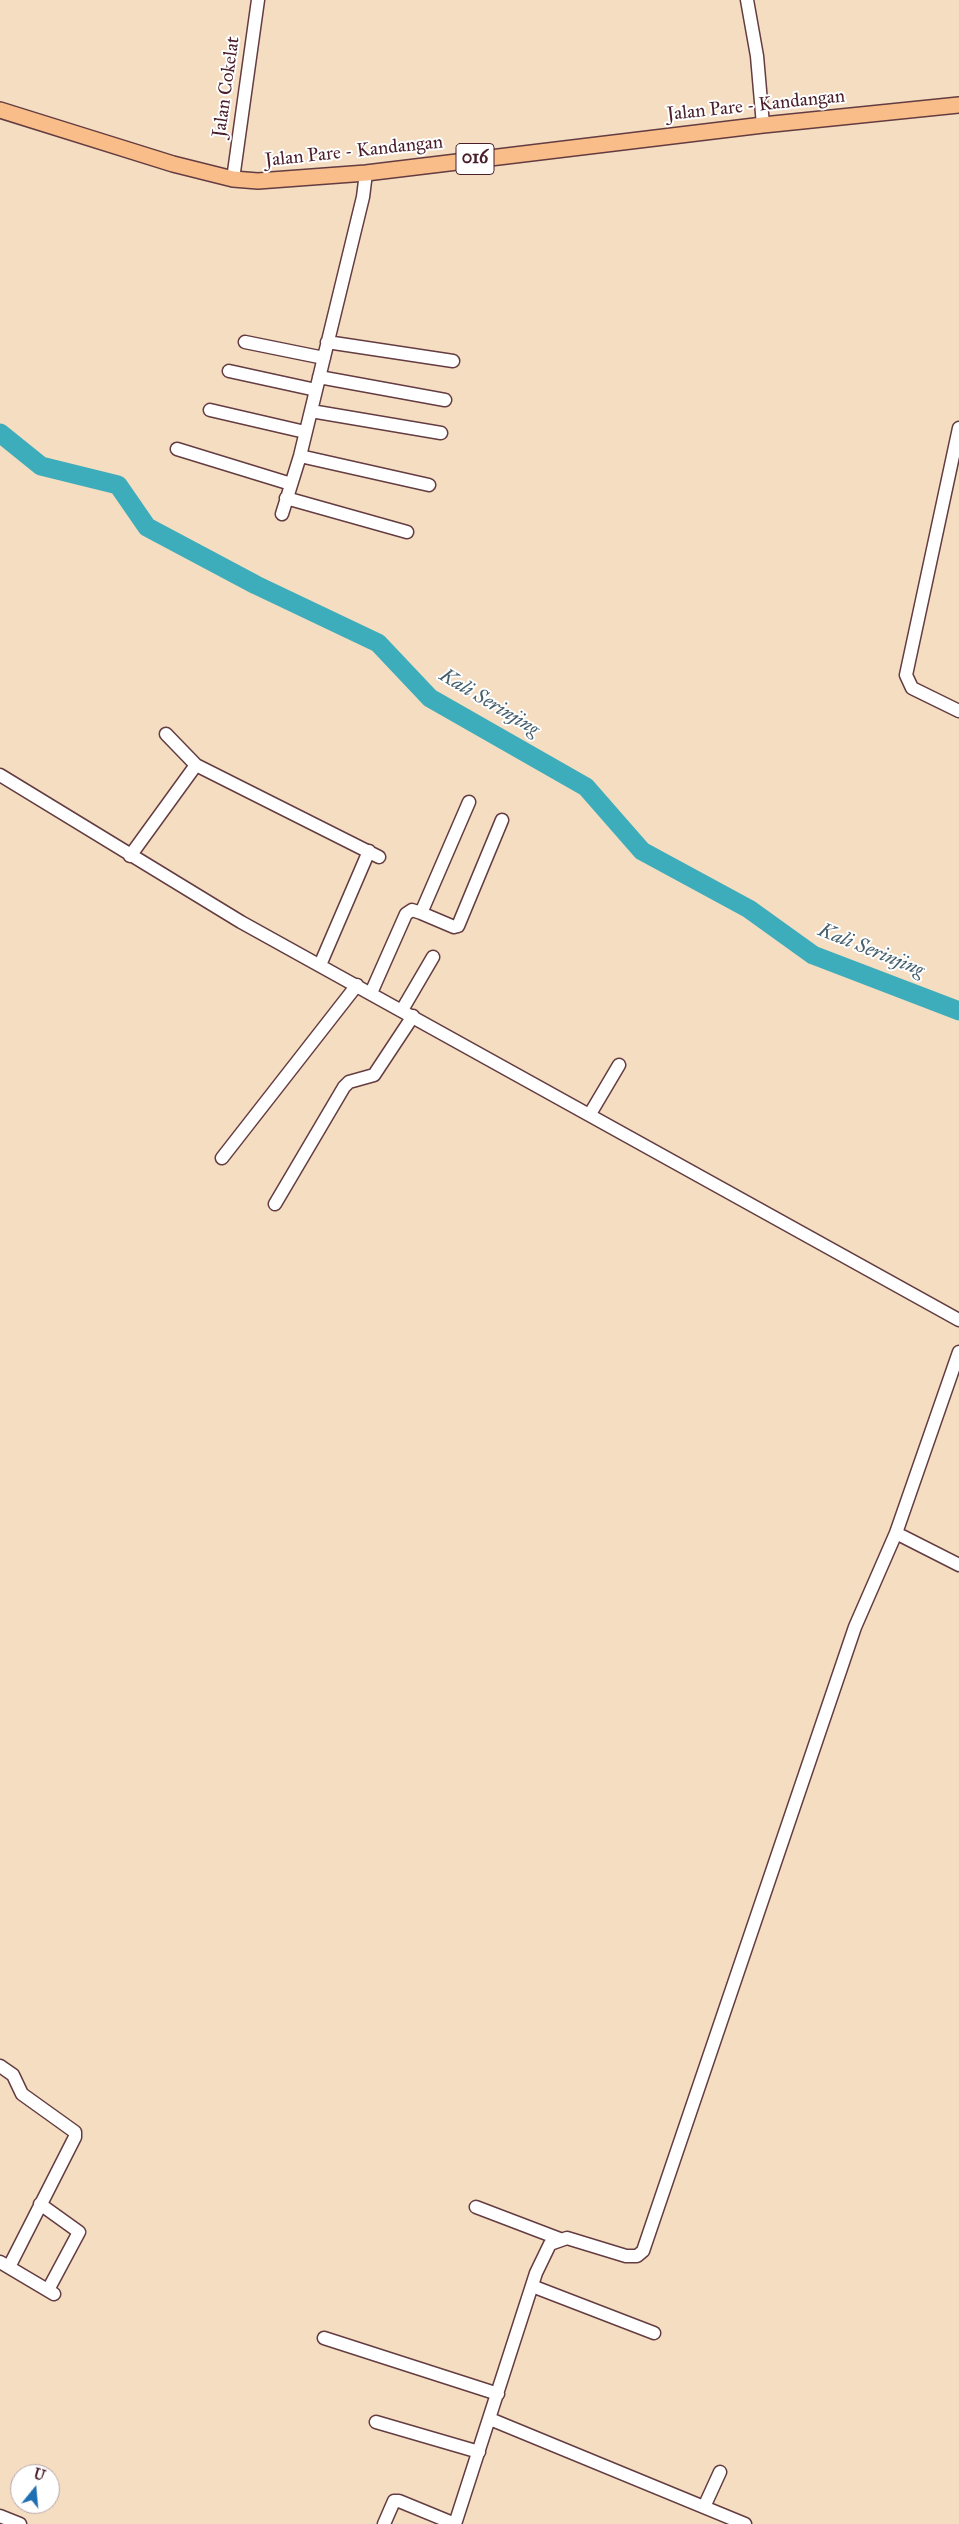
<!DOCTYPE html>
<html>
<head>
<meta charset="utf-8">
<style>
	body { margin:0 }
	#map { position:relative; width:959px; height:2524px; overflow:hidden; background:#f4ddc0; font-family:"IM FELL Great Primer",serif }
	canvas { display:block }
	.north { position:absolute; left:10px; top:2464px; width:50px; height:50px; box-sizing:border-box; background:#fff; border:1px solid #b7a5aa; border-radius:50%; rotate:17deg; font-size:14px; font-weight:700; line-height:20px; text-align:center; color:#4a1f2b }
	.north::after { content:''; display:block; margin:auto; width:18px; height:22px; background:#1f6fb2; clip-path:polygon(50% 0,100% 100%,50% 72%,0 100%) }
</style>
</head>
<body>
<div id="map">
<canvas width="959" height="2524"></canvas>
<div class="north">U</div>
</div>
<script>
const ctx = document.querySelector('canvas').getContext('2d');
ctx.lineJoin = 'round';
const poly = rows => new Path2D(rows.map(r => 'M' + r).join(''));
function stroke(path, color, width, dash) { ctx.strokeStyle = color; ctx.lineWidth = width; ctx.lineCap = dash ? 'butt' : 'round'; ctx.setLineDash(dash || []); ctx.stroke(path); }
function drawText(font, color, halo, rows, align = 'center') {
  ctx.font = font + ' "IM FELL Great Primer",serif'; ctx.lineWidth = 4; ctx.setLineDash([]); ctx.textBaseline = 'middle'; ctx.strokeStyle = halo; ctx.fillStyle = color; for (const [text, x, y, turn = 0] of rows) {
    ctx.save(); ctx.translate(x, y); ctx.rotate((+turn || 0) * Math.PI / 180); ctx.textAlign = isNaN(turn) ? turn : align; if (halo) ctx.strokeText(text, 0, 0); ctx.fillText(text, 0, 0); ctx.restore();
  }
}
stroke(poly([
	[0,433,41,466,118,485,147,527,256,585,378,643,430,698,586,787,642,851,749,909,813,955,959,1011]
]), '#3eadbb', 19);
const minor = poly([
	[747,0,757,56,763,125],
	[233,179,258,0],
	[245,342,324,358],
	[327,342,453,361],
	[229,371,316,390],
	[319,377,445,400],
	[210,410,305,432],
	[311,411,441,433],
	[959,428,906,675,912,688,959,711],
	[177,449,291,484],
	[300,456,429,485],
	[286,498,407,532],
	[282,514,300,456,363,197,366,173],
	[166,734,196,765,379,857],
	[0,775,241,922,959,1320],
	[130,856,196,765],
	[421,913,454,927,458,926,502,820],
	[320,965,369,851],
	[371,993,406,914,412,910,421,913,469,802],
	[402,1010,433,957],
	[590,1114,619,1065],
	[222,1158,357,985],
	[275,1204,344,1087,349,1082,374,1075,413,1016],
	[896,1533,959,1565],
	[0,2066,13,2075,22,2094,75,2132,75,2137,9,2267],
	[40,2204,79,2232,48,2290],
	[476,2207,560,2239],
	[0,2262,54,2294],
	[532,2286,654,2333],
	[324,2338,498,2394],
	[490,2419,745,2524],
	[376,2422,479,2452],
	[704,2507,720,2472],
	[0,2516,20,2524],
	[384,2524,394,2501,399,2501,455,2524,536,2273,550,2244,567,2238,626,2256,637,2256,643,2251,855,1627,896,1533,959,1352]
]);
const major = poly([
	[0,110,173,164,233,179,258,181,366,173,763,125,959,105]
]);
stroke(minor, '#643c41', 15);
stroke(major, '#643c41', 18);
stroke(minor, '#fff', 12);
stroke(major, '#f8bd89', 15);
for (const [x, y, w] of [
	[475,159,38]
]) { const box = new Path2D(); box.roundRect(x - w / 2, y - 15.5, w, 31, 4); ctx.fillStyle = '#fff'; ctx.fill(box); stroke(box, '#4a1f2b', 1); }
drawText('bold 18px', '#4a1f2b', null, [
	["016",475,159]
]);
drawText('19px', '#4a1f2b', '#fff', [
	["Jalan Cokelat",227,87,-82],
	["Jalan Pare - Kandangan",756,106,-6],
	["Jalan Pare - Kandangan",354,152,-6]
]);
drawText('italic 20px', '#455f6c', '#fff', [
	["Kali Serinjing",489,703,31],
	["Kali Serinjing",871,951,22]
]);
</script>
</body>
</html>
